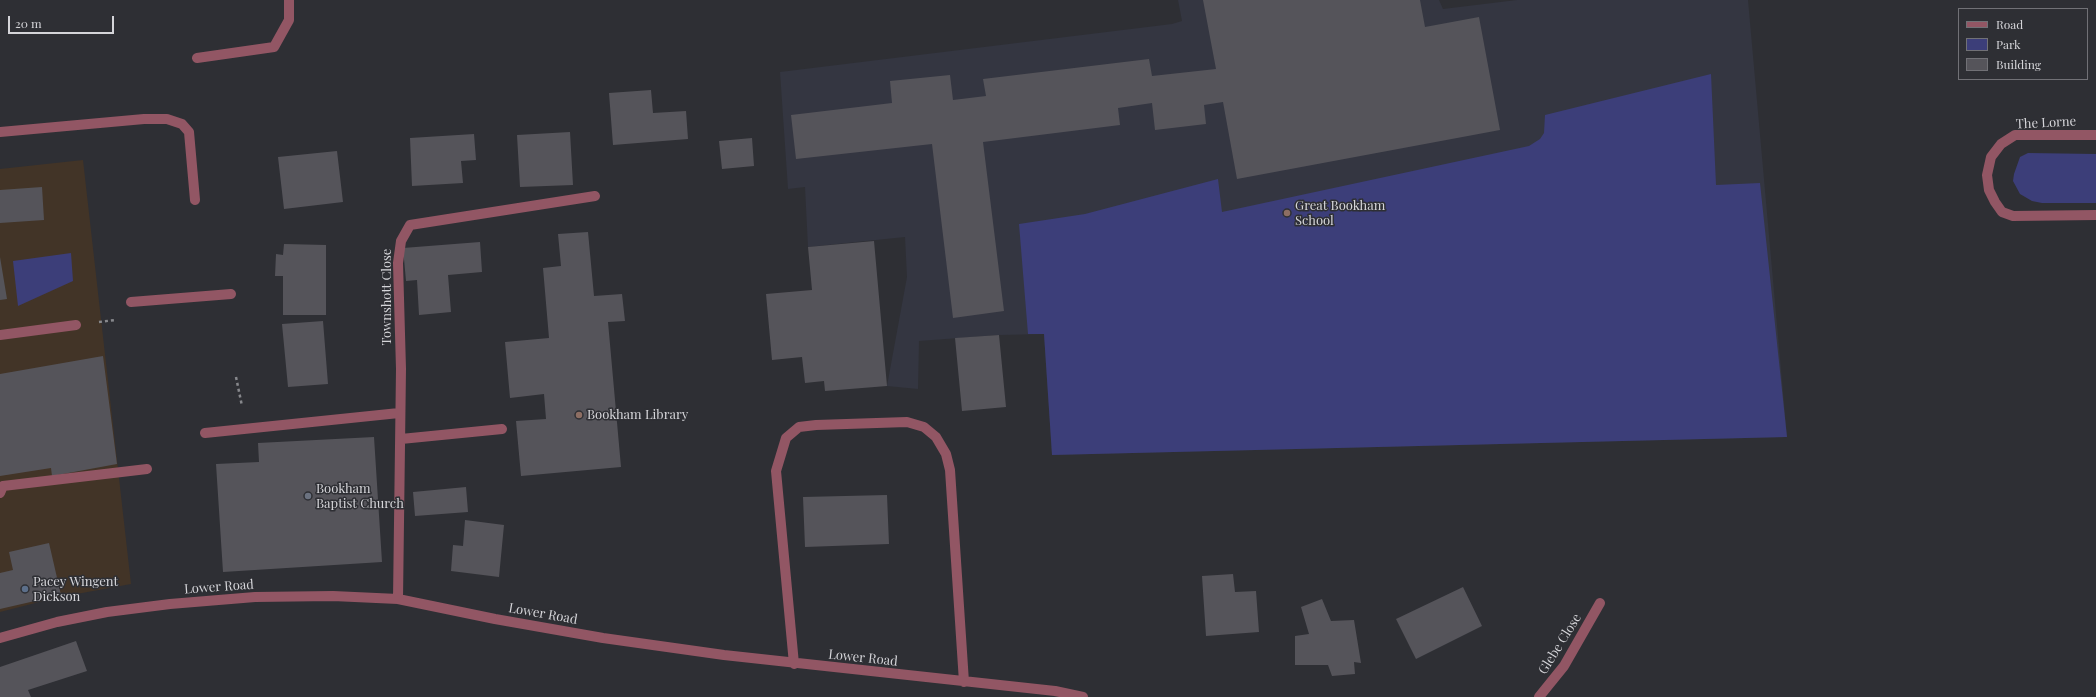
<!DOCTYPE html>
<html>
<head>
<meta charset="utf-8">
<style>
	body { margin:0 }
	#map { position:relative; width:2096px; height:697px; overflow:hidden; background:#2e2f34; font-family:"Playfair Display",serif }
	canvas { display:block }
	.legend { position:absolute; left:1958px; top:8px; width:130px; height:72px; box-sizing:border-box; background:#2e2f34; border:1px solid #717176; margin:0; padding:5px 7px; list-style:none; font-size:12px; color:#d5d5d9 }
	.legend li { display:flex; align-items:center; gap:8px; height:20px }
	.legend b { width:20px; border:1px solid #717176 }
	.scale { position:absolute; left:8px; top:16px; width:106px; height:18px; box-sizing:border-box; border:2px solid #d5d5d9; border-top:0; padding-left:5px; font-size:12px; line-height:14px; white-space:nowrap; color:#d5d5d9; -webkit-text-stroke:3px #2e2f34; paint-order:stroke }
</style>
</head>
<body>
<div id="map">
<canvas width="2096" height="697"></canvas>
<ul class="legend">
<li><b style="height:5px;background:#925664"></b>Road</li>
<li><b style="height:11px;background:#3c3e79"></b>Park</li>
<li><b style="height:11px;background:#55545a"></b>Building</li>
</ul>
<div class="scale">20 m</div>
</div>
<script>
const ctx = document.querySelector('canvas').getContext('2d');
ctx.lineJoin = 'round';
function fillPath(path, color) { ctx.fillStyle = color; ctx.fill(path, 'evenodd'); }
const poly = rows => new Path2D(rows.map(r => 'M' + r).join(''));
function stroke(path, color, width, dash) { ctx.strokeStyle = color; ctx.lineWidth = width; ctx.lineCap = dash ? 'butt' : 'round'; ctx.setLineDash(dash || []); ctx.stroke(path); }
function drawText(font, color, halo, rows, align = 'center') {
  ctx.font = font + ' "Playfair Display",serif'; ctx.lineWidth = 3; ctx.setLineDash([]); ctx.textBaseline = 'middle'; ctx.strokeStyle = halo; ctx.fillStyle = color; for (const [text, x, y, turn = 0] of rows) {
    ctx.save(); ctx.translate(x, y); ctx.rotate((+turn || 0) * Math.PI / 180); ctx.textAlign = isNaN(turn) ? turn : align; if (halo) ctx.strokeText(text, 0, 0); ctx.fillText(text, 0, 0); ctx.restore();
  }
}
fillPath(poly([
	[83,160,131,584,55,598,0,612,0,169]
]), '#423427');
fillPath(poly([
	[1178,0,1439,0,1443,9,1517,0,1748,0,1787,437,1052,455,1044,334,999,335,919,341,918,389,887,386,907,277,905,237,808,247,805,187,788,189,780,72,1172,24,1182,21]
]), '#343641');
fillPath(poly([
	[1711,74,1716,185,1760,183,1787,437,1052,455,1044,334,1028,334,1019,224,1085,214,1218,179,1222,212,1529,146,1540,139,1544,133,1545,115],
	[2028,153,2096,154,2096,203,2042,203,2032,201,2020,194,2013,181,2014,174,2020,157],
	[71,253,73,281,18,306,13,261]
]), '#3c3e79');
fillPath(poly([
	[1203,0,1420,0,1425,27,1479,17,1500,130,1237,179,1223,102,1204,105,1206,124,1155,130,1152,103,1118,108,1120,125,983,142,1004,311,953,318,932,144,796,159,791,115,892,103,890,81,950,75,953,100,986,96,983,79,1149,59,1152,76,1216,69],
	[651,90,653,113,686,111,688,139,613,145,609,93],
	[570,132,573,185,520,187,517,135],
	[474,134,476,160,461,161,463,183,412,186,410,138],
	[752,138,754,166,722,169,719,141],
	[337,151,343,202,284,209,278,157],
	[42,187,44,220,0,223,0,190],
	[588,232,594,296,622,294,625,321,608,322,621,467,521,476,516,421,546,419,544,394,510,398,505,342,549,338,543,268,561,266,558,234],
	[874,241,887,386,825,391,824,381,805,383,802,357,772,360,766,294,812,290,808,247],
	[480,242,482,272,448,275,451,312,419,315,417,280,406,281,403,248],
	[284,244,326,245,326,315,283,315,283,276,275,276,276,254,283,255],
	[0,257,7,299,0,300],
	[323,321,328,384,288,387,282,324],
	[999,335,1006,407,962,411,955,338],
	[103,356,117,464,52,476,51,468,0,476,0,374],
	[374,437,382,562,223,572,216,464,259,462,258,443],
	[466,487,468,512,415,516,413,492],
	[887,495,889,544,805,547,803,497],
	[465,520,504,525,499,577,451,571,453,545,463,546],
	[49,543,61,595,0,609,0,573,13,570,9,552],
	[1233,574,1235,592,1256,591,1259,632,1206,636,1202,576],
	[1463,587,1482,626,1416,659,1396,619],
	[1322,599,1331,621,1354,620,1361,663,1354,662,1355,674,1332,676,1328,665,1295,665,1295,636,1309,634,1301,607],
	[76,641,87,671,28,690,31,697,0,697,0,667]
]), '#55545a');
stroke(poly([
	[99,322,115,320],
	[236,377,242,406]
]), '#87888c', 2.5, [3, 3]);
stroke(poly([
	[197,58,274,47,289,20,289,0],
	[0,132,144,119,167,119,182,124,189,132,195,200],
	[2096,135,2015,135,2001,144,1991,157,1987,175,1989,190,1995,202,2002,212,2013,216,2096,215],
	[131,302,231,294],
	[0,335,76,325],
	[205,433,399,413],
	[401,439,502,429],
	[0,493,3,486,147,469],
	[398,599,401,369,398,263,401,241,410,225,595,196],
	[0,638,57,622,107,612,170,604,255,597,333,596,398,599,495,619,603,638,724,655,1055,691,1083,697],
	[794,664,776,471,786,438,799,427,816,425,907,422,924,427,936,437,946,454,950,470,964,682],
	[1539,697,1564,666,1600,603]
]), '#925664', 10);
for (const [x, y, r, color] of [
	[1287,213,4,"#8d6e63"],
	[579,415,4,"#8d6e63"],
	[308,496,4,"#6b7280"],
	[25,589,4,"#5c6f8a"]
]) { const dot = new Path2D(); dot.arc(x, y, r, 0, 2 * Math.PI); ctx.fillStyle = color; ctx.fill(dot); stroke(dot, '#2e2f34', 1.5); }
drawText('13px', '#d5d5d9', '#2e2f34', [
	["The Lorne",2046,123,-3],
	["Townshott Close",387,297,-90],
	["Lower Road",219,587,-4],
	["Lower Road",543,614,10],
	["Glebe Close",1560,644,-58],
	["Lower Road",863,658,6]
]);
drawText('13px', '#d5d5d9', '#2e2f34', [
	["Great Bookham",1295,206],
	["School",1295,221],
	["Bookham Library",587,415],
	["Bookham",316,489],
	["Baptist Church",316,504],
	["Pacey Wingent",33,582],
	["Dickson",33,597]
], 'left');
</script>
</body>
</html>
